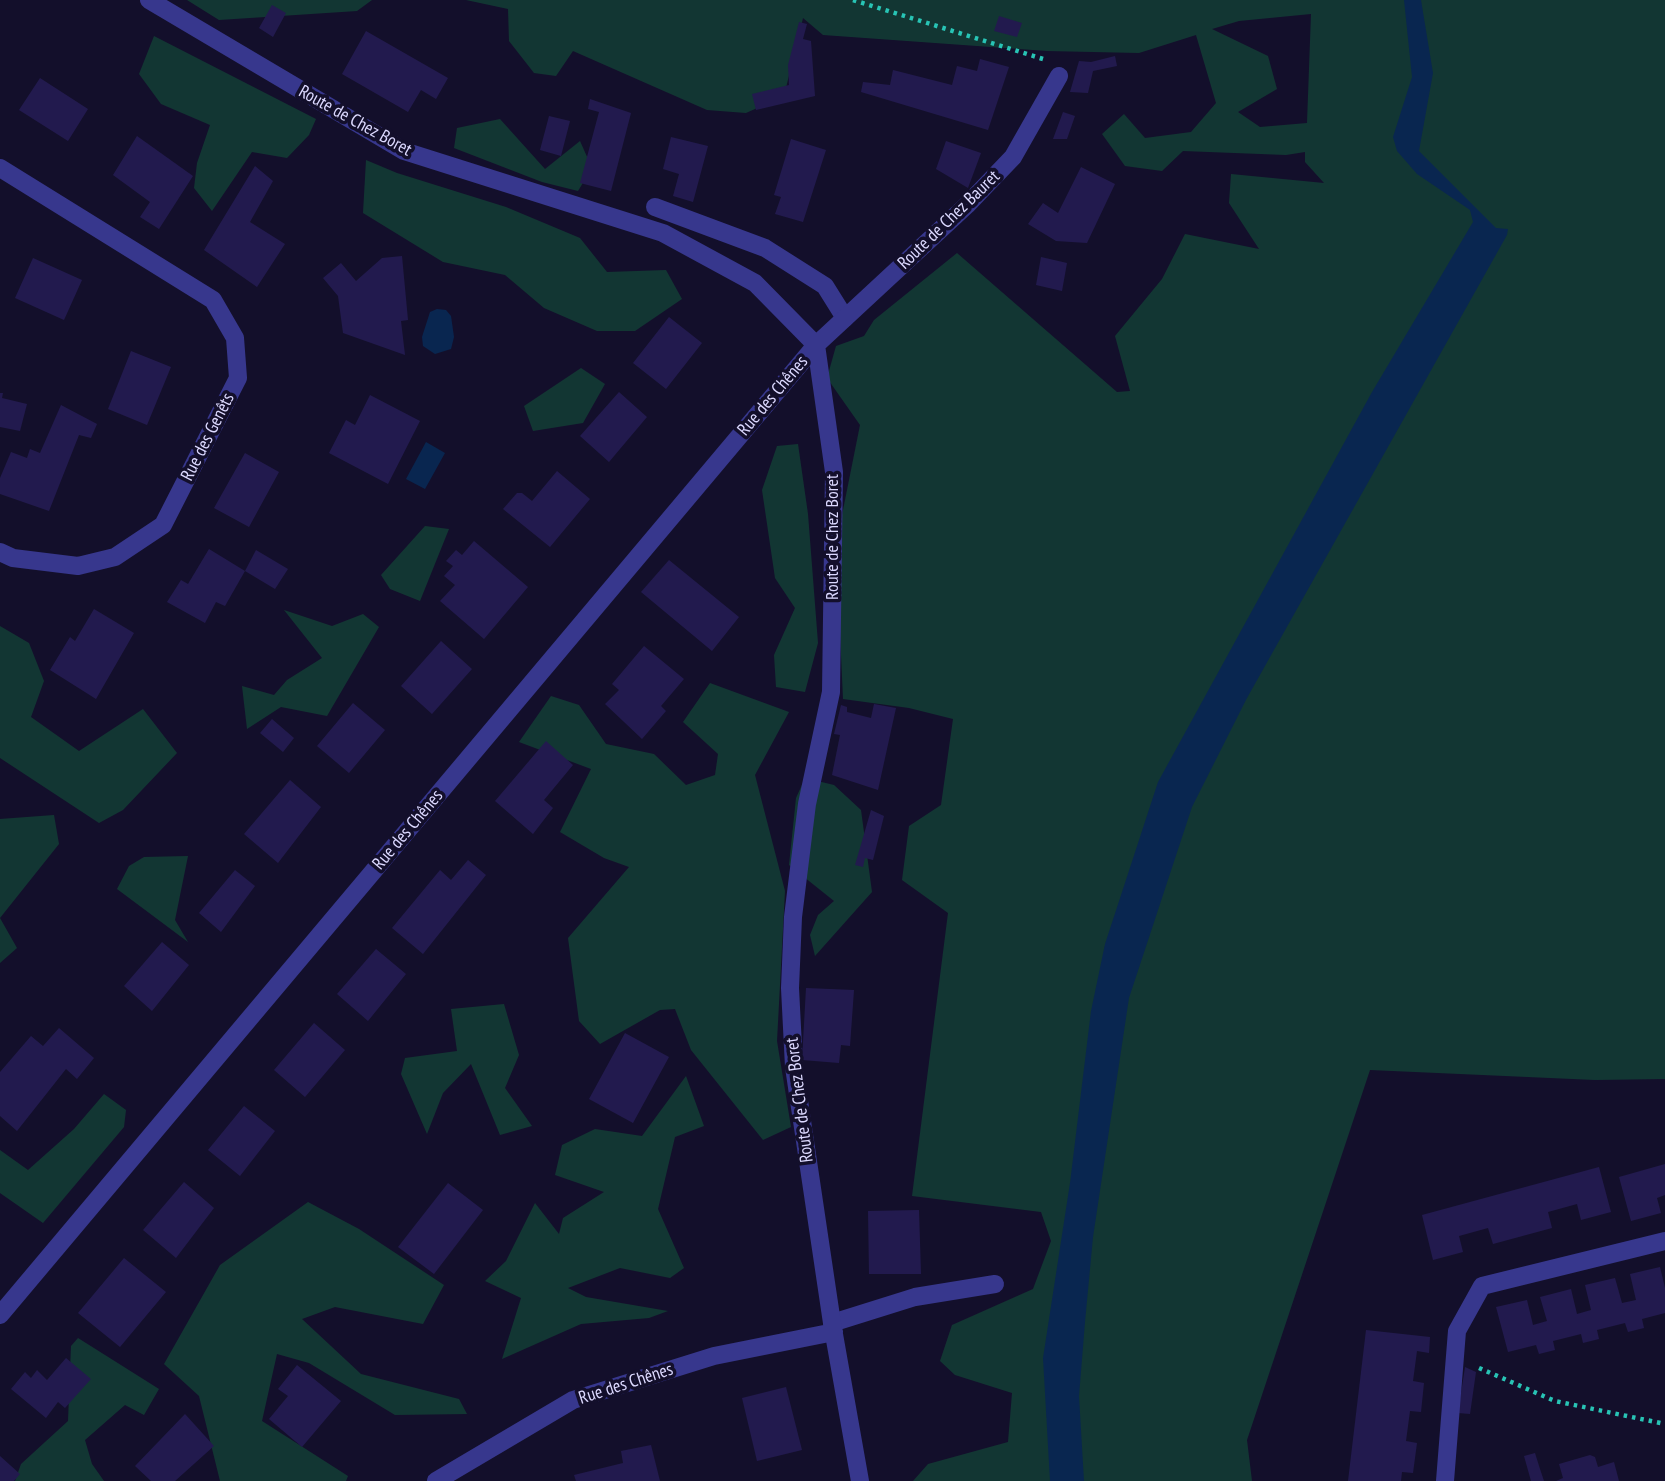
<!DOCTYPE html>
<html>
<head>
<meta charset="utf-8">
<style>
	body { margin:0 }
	canvas { display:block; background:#130f2b }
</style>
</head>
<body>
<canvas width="1665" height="1481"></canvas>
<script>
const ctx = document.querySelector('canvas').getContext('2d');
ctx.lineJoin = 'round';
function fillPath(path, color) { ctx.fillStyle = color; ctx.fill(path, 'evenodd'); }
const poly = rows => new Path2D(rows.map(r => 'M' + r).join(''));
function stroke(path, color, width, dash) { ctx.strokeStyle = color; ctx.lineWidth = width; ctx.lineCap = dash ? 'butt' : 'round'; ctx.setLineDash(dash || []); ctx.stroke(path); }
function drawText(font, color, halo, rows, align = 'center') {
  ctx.font = font + ' "PT Sans Narrow",sans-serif'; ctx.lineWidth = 7; ctx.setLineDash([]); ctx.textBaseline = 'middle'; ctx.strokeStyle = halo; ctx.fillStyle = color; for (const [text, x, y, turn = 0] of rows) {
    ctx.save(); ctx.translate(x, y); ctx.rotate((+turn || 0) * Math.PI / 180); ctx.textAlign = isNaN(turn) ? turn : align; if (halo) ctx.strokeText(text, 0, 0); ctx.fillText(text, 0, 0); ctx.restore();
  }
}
fillPath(poly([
	[187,0,372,0,357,11,219,20],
	[466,0,1665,0,1665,1079,1595,1080,1370,1070,1247,1440,1252,1481,913,1481,928,1464,1008,1442,1012,1393,955,1375,940,1361,952,1325,1033,1289,1051,1241,1041,1212,912,1196,948,913,902,880,909,826,941,805,953,719,909,708,843,699,836,545,860,425,827,378,836,346,864,336,874,320,957,253,1117,392,1130,391,1115,336,1162,279,1185,234,1259,249,1229,203,1231,174,1324,183,1305,162,1305,152,1286,155,1183,151,1162,171,1125,166,1102,134,1124,114,1145,138,1191,132,1216,103,1196,35,1139,53,1047,51,823,35,803,18,784,96,746,113,707,110,573,51,556,76,534,73,509,41,508,9],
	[1311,14,1307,123,1260,127,1238,112,1277,89,1268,56,1212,29,1239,21],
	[154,36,316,119,309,135,287,158,252,152,212,211,194,188,197,163,210,125,161,104,139,74],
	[500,119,545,169,580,141,592,168,578,191,542,182,454,148,457,128],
	[366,160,397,173,506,207,580,238,607,272,666,270,682,299,635,331,597,331,544,308,505,275,443,262,363,213],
	[581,368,605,384,583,423,533,431,524,406],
	[798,444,808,514,818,643,805,692,776,687,774,655,795,608,775,578,762,490,777,446],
	[425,526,449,529,420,601,390,589,381,575],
	[284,610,332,626,363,614,379,627,327,716,281,707,247,729,242,686,274,695,287,680,322,658],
	[0,626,29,643,44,681,31,717,79,751,143,709,177,753,123,810,99,823,0,758],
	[710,683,789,712,755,775,785,891,777,1041,791,1127,763,1140,691,1050,675,1009,660,1010,600,1044,579,1021,568,938,629,867,604,858,560,832,591,769,519,742,551,696,579,705,606,744,654,754,686,785,715,775,718,754,683,722],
	[805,778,834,785,861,810,872,892,815,956,810,935,818,915,834,901,789,865,796,798],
	[54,815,59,844,0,918,0,819],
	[188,856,175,920,188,942,117,889,129,866,144,857],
	[0,918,17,948,0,963],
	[504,1004,519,1055,505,1088,532,1126,500,1135,471,1064,443,1093,427,1134,401,1074,405,1058,457,1051,451,1009],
	[686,1076,704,1126,675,1137,658,1209,684,1268,670,1278,620,1268,568,1288,586,1297,668,1311,649,1318,581,1324,502,1359,521,1298,485,1281,506,1261,535,1203,559,1234,563,1218,604,1192,555,1175,562,1145,595,1129,642,1136],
	[104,1094,126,1110,124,1127,43,1223,0,1193,0,1150,28,1170,74,1129],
	[308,1202,359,1229,444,1285,423,1324,335,1307,302,1319,361,1374,459,1399,467,1414,395,1415,309,1363,277,1354,262,1421,348,1476,346,1481,220,1481,199,1396,164,1364,220,1265],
	[78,1338,159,1389,144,1415,125,1405,85,1440,92,1464,104,1481,15,1481,21,1464,68,1421,71,1346]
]), '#123633');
fillPath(poly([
	[1404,0,1421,0,1433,73,1419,151,1496,228,1508,229,1507,235,1247,698,1192,807,1129,998,1093,1237,1085,1322,1079,1396,1084,1481,1050,1481,1043,1358,1070,1183,1091,1011,1105,944,1158,782,1372,392,1473,222,1470,210,1417,174,1397,151,1393,137,1412,77],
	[437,309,446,310,451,316,454,337,451,349,435,354,423,346,422,337,430,312],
	[426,442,445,453,425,489,406,479]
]), '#092650');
fillPath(poly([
	[272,5,286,13,273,37,259,28],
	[999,16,1022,23,1017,37,994,31],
	[799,22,807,24,803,39,811,41,815,96,756,110,752,94,789,85,788,65],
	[366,31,448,78,436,99,421,90,408,112,342,74],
	[1115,56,1117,66,1093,71,1088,93,1070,92,1079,61,1091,62],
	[980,59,1009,67,988,130,861,92,863,82,890,85,893,70,952,85,957,66,977,71],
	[40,78,88,109,68,141,19,110],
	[590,99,631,113,611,191,580,183,599,112,588,109],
	[1063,112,1075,116,1067,139,1053,139],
	[549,116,570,121,561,156,540,150],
	[137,136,193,176,159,229,140,217,150,202,113,175],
	[671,137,708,146,693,202,673,196,679,174,663,169],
	[791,139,826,150,803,222,775,214,781,197,774,195],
	[946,141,981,153,968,188,936,169],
	[255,166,273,181,250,222,285,244,257,287,204,250],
	[1081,167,1115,184,1087,243,1056,241,1028,224,1043,203,1058,213],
	[402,256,408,320,401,321,405,355,343,333,338,296,323,278,341,263,356,281,382,258],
	[1041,257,1067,263,1062,291,1036,285],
	[33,258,82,280,64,320,15,298],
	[669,317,702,343,666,389,633,363],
	[131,351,171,367,147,425,108,409],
	[619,392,647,417,609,462,580,436],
	[0,393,3,393,2,398,27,404,20,431,0,427],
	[370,395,420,421,388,484,329,453,346,420,355,425],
	[61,405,97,424,91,438,79,435,49,511,0,494,0,478,11,452,27,458,30,449,40,453],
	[245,453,279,472,249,527,214,508],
	[557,471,590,499,550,547,503,509,517,493,522,493,532,501],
	[474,541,528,587,484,639,440,601,455,585,444,576,453,566,446,561,456,550,462,555],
	[209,549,245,571,225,606,216,602,205,623,167,602,181,580,188,584],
	[256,550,288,569,275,589,245,571],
	[669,560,739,617,712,651,641,592],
	[94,609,134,633,96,699,50,670,70,637,75,641],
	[441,641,472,669,432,714,401,686],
	[644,646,684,679,661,706,666,711,642,739,605,704,619,690,612,684],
	[353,703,385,730,349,773,317,746],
	[874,704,896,708,878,790,832,775,840,735,834,734,841,705,847,707,847,712,871,718],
	[272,719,294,738,283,752,260,733],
	[546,741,573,765,544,800,553,808,533,834,495,801],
	[290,780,321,807,278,863,244,834],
	[871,810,884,816,873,860,865,858,863,867,855,865],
	[468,860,486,875,423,954,392,928,440,870,451,880],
	[235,870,255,886,221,932,199,913],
	[162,942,189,965,152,1011,124,986],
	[376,949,406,974,368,1021,337,994],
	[806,988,854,990,850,1046,841,1045,839,1063,802,1060],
	[314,1023,345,1050,305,1097,274,1070],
	[59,1028,94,1058,77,1079,66,1069,17,1131,0,1116,0,1072,31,1036,43,1046],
	[625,1033,669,1057,633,1123,589,1099],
	[244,1106,275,1131,240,1176,208,1150],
	[1665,1164,1665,1195,1657,1198,1661,1213,1631,1221,1619,1177],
	[1599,1167,1611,1212,1581,1220,1577,1204,1548,1212,1552,1228,1493,1244,1488,1228,1459,1236,1463,1252,1433,1260,1422,1215],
	[184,1182,214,1208,176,1258,143,1230],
	[448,1183,483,1210,434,1274,398,1247],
	[919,1210,921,1274,869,1274,868,1211],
	[124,1258,166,1292,120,1347,78,1313],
	[1660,1267,1665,1288,1665,1313,1642,1319,1644,1328,1628,1332,1625,1323,1597,1330,1599,1339,1583,1343,1581,1334,1553,1341,1555,1350,1539,1354,1536,1345,1508,1352,1496,1307,1527,1300,1533,1325,1547,1321,1540,1297,1571,1289,1577,1314,1591,1310,1585,1285,1615,1278,1622,1303,1636,1300,1630,1274],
	[1366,1330,1430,1337,1429,1353,1417,1351,1413,1381,1424,1383,1421,1412,1410,1411,1406,1441,1417,1443,1413,1473,1402,1472,1401,1481,1348,1481],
	[66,1358,91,1379,65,1408,58,1402,46,1418,11,1389,25,1372,31,1378,37,1370,47,1380],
	[297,1365,341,1401,302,1447,269,1419,288,1396,278,1389],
	[1465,1367,1476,1372,1470,1414,1458,1413],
	[786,1387,802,1450,757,1461,742,1398],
	[185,1414,214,1446,175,1481,151,1481,135,1466],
	[651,1445,660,1481,576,1481,574,1475,623,1463,621,1451],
	[1535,1453,1540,1469,1544,1481,1531,1481,1524,1456],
	[1590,1455,1595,1457,1598,1467,1614,1462,1619,1481,1556,1481,1563,1478,1559,1464],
	[0,1456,20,1474,14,1481,0,1481]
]), '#221a4e');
stroke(poly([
	[853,0,1043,59],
	[1479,1368,1555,1401,1665,1424]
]), '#28c4b5', 4.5, [3.5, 5]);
stroke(poly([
	[655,207,765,248,825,286,845,318],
	[832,1323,915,1297,995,1284]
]), '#37378d', 18);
stroke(poly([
	[149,0,404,151,663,233,755,283,816,345,834,472,831,692,807,804,793,917,790,988,794,1067,832,1323,860,1481],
	[0,168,213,300,235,338,238,378,163,525,115,557,78,566,13,558,0,552],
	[0,1315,816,345,967,205,1013,157,1059,76],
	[436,1481,573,1400,714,1356,834,1332],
	[1445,1481,1457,1331,1482,1286,1665,1241]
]), '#37378d', 18);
drawText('18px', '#dcd9ff', '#130f2b', [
	["Route de Chez Boret",355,121,29],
	["Route de Chez Bauret",949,220,-44],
	["Rue des Chênes",773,396,-50],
	["Rue des Genêts",208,437,-63],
	["Route de Chez Boret",833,537,-90],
	["Rue des Chênes",408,830,-50],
	["Route de Chez Boret",800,1100,-97],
	["Rue des Chênes",626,1384,-18]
]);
</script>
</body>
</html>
